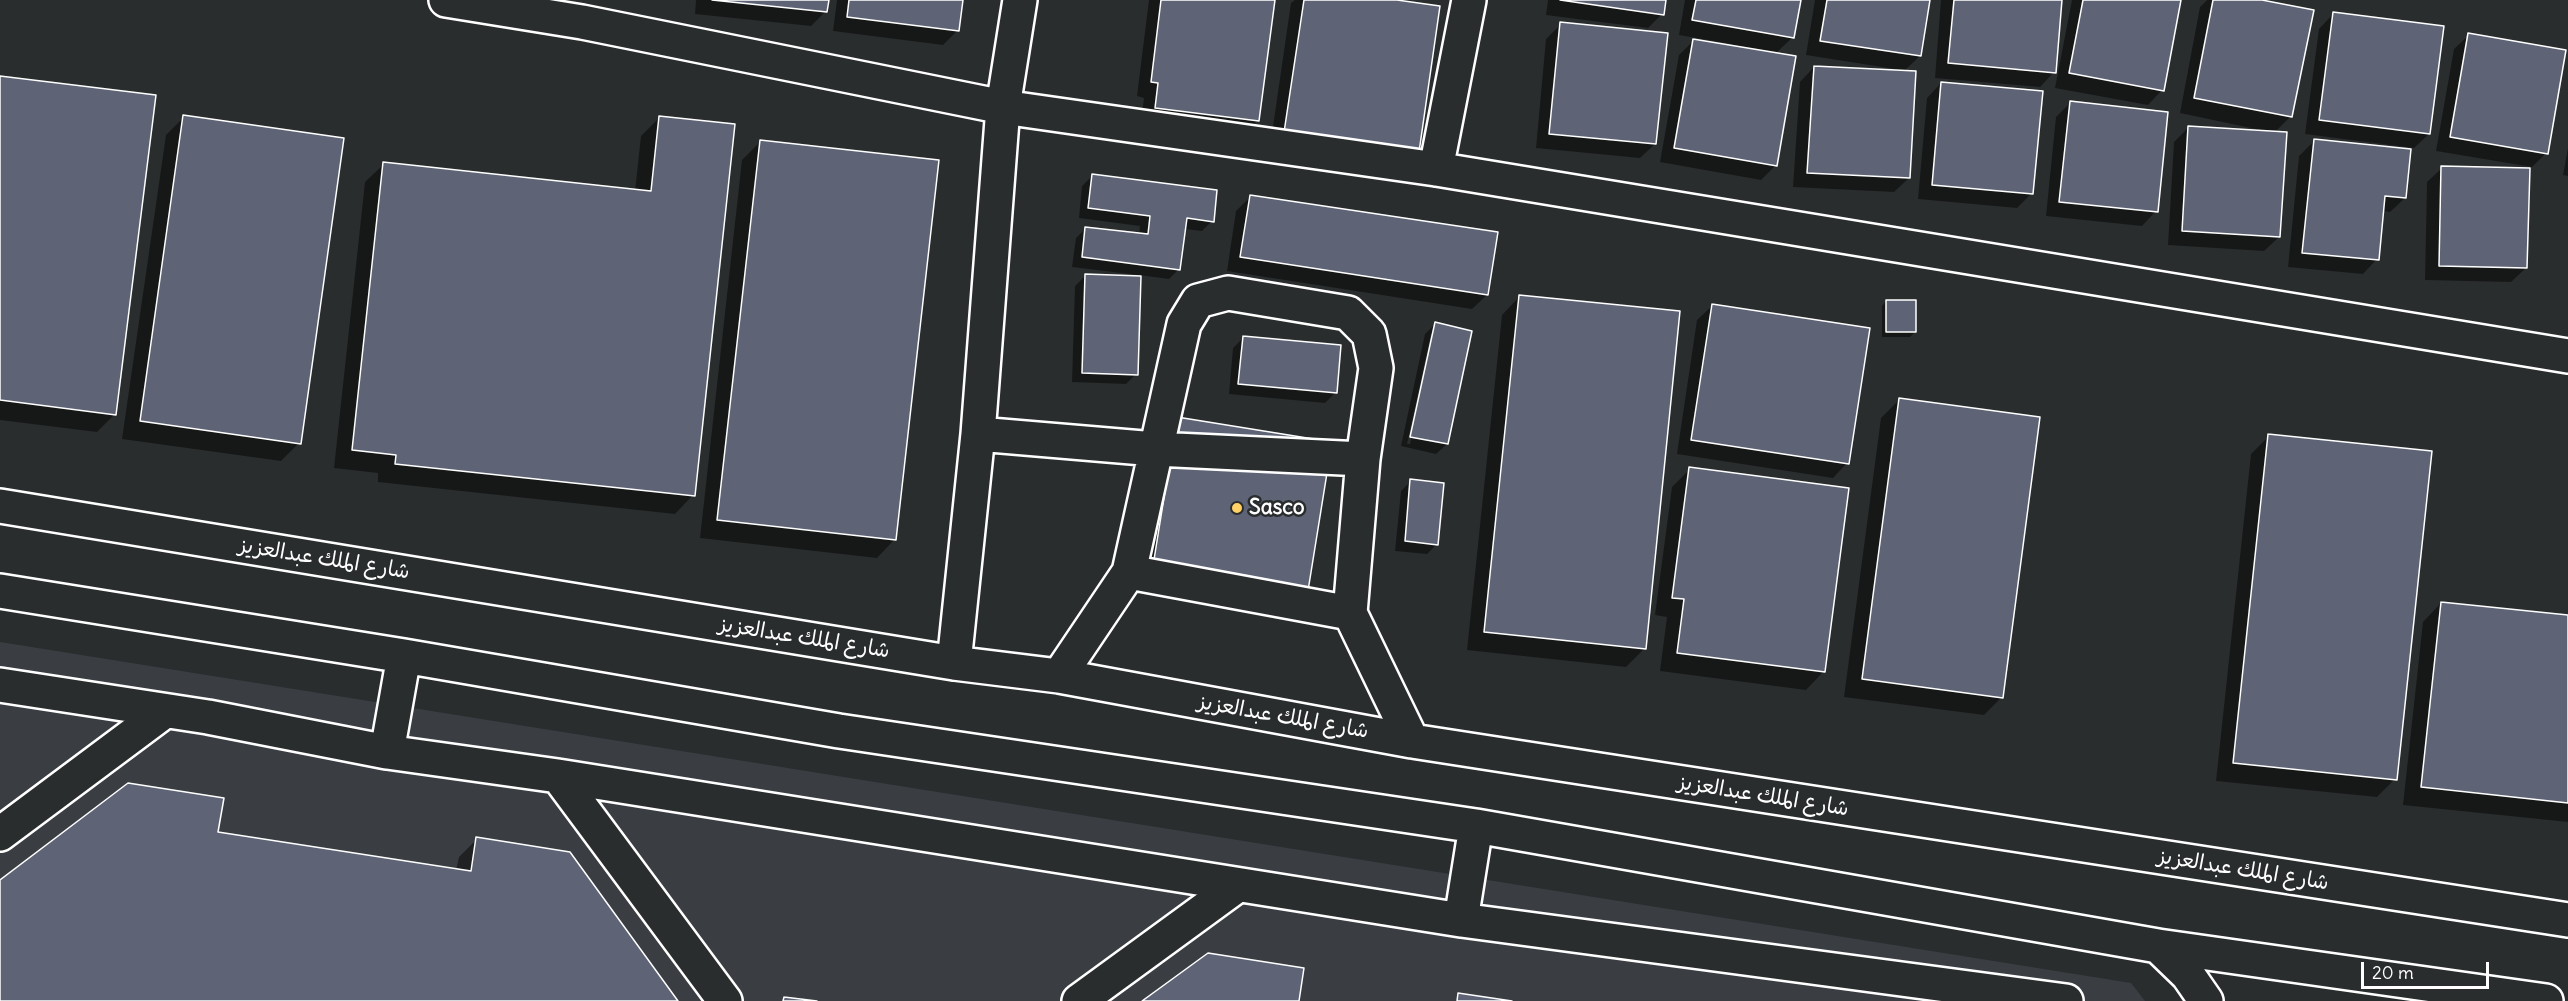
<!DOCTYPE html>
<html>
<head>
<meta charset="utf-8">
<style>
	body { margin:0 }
	#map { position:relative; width:2568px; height:1001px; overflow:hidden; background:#2a2d2e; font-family:Delius,sans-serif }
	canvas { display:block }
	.scale { position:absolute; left:2361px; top:962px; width:128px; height:27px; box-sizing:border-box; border:3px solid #fff; border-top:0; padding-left:8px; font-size:18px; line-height:21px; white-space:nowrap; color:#fff; -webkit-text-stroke:4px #2a2d2e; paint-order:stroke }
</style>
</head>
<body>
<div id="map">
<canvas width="2568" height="1001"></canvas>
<div class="scale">20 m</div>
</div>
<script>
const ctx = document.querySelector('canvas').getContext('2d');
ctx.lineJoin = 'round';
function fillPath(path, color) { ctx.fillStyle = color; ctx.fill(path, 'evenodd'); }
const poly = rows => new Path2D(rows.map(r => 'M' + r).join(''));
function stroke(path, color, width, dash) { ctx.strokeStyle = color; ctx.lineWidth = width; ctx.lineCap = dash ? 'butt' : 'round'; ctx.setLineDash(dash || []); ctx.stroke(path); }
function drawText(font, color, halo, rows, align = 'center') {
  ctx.font = font + ' Delius,"Playpen Sans Arabic",sans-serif'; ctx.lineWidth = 5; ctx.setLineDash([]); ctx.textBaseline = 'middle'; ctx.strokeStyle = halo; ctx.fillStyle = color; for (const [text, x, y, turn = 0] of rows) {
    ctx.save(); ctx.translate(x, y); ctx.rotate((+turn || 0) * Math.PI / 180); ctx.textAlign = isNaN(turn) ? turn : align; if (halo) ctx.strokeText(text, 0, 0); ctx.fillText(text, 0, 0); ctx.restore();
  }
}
fillPath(poly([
	[0,642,2131,983,2145,1001,0,1001]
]), '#3a3e43');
fillPath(poly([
	[696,0,827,0,826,11,811,26,695,14],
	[837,0,961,0,958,30,943,45,833,31],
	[1149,0,1273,0,1258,120,1243,135,1141,122,1144,98,1137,96],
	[1295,0,1387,0,1269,154,1291,3],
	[1548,0,1664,0,1662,14,1648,28,1546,15],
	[1685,0,1799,0,1793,37,1775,54,1776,165,1761,180,1660,162,1679,55,1694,40,1730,47,1731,44,1679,35],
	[1815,0,1929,0,1920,56,1903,72,1909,178,1894,192,1793,187,1800,82,1814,67,1901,72,1901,70,1806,55],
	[1941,0,2061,0,2054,72,2040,87,1935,78],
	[2072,0,2179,0,2162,90,2148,105,2055,88],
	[2207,0,2255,0,2290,117,2275,132,2279,237,2264,251,2168,245,2174,142,2189,127,2270,132,2180,113,2200,7],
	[2333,14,2429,134,2414,148,2305,134,2319,29],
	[1561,24,1655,144,1640,158,1536,148,1546,39],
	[2469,35,2546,153,2532,167,2436,151,2454,49],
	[0,77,115,414,97,432,0,420],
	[1941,83,2032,193,2017,208,1918,199,1927,98],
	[2070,103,2156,211,2142,226,2046,216,2056,117],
	[184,117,299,443,281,461,122,439,166,135],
	[659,118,693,495,675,514,378,482,378,473,334,468,365,182,384,164,635,191,641,136],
	[2314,141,2405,198,2390,212,2382,211,2377,259,2363,274,2288,267,2299,156],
	[760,142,895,539,877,558,700,538,742,160],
	[2568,148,2568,176,2563,175],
	[2442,168,2526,268,2511,282,2425,280,2427,182],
	[1092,176,1212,221,1202,231,1185,229,1179,269,1169,279,1139,275,1136,374,1126,384,1072,382,1075,286,1085,276,1138,278,1138,275,1072,267,1076,238,1086,228,1139,235,1140,226,1079,218,1082,186],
	[1251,196,1487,295,1472,309,1227,271,1236,211],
	[1520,296,1644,649,1626,667,1467,650,1502,315],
	[1886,301,1915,332,1910,337,1882,337,1882,306],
	[1712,306,1847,463,1833,478,1677,454,1697,320],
	[1435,324,1447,444,1436,454,1401,446,1425,334],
	[1431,334,1434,334,1410,444,1407,444],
	[1244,337,1335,393,1325,403,1229,394,1233,348],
	[1899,400,2002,697,1984,715,1844,697,1881,418],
	[1177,419,1288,614,1134,590],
	[2269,436,2395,779,2377,797,2216,781,2251,454],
	[1690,469,1824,671,1806,690,1660,671,1667,617,1655,615,1672,487],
	[1411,481,1437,544,1427,554,1395,551,1401,491],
	[2441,603,2568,617,2568,822,2403,805,2423,622],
	[217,833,456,871,459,857,477,839,676,1001,0,1001,0,882]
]), '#0007');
const building = poly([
	[712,0,829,0,827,12,712,0],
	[849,0,963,0,959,31,847,17,849,0],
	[1161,0,1275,0,1259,121,1155,108,1158,83,1151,82,1161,0],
	[1304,0,1397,0,1440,6,1418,159,1283,139,1304,0],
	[1560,0,1666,0,1664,15,1560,0],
	[1696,0,1801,0,1794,38,1692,20,1696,0],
	[1827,0,1930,0,1921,56,1820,41,1827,0],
	[1954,0,2062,0,2056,73,1948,63,1954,0],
	[2083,0,2181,0,2164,91,2069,73,2083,0],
	[2213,0,2262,0,2314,10,2292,117,2194,98,2213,0],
	[2333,12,2444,26,2430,134,2319,120,2333,12],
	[1560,22,1668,33,1656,144,1549,134,1560,22],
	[2468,33,2566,50,2548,154,2450,137,2468,33],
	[1693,39,1796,56,1777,166,1674,148,1693,39],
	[1814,66,1916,71,1910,178,1807,173,1814,66],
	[0,76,156,95,116,415,0,400,0,76],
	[1941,82,2043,91,2033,194,1932,185,1941,82],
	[2070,101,2168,112,2158,212,2059,202,2070,101],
	[183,115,344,138,301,444,140,421,183,115],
	[659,116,735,124,695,496,395,464,396,455,352,450,383,162,651,191,659,116],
	[2188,126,2287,132,2280,237,2182,231,2188,126],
	[2314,139,2411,149,2406,198,2385,196,2379,260,2302,253,2314,139],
	[760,140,939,160,896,540,717,520,760,140],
	[2441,166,2530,168,2527,268,2439,266,2441,166],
	[1092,174,1217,190,1214,222,1187,218,1180,270,1082,257,1085,227,1148,234,1150,216,1088,208,1092,174],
	[1250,195,1498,232,1488,295,1240,257,1250,195],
	[1085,274,1141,276,1138,375,1082,373,1085,274],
	[1519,295,1680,311,1646,649,1484,632,1519,295],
	[1886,300,1916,300,1916,332,1886,332,1886,300],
	[1712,304,1870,328,1849,464,1691,440,1712,304],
	[1435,322,1472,331,1448,444,1410,437,1435,322],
	[1243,336,1341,345,1337,393,1238,384,1243,336],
	[1899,398,2040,417,2003,698,1862,679,1899,398],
	[1177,417,1332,442,1307,597,1152,572,1177,417],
	[2268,434,2432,451,2397,780,2233,763,2268,434],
	[1689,467,1849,488,1825,672,1677,653,1684,599,1672,598,1689,467],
	[1410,479,1444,483,1438,545,1405,541,1410,479],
	[2441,602,2568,615,2568,803,2421,787,2441,602],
	[128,783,224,798,218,832,471,871,476,837,570,852,678,1001,0,1001,0,880,128,783],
	[1208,953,1304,968,1299,1001,1142,1001,1208,953],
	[1458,993,1512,1001,1457,1001,1458,993],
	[784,997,817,1001,783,1001,784,997]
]);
fillPath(building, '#5e6475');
stroke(building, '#fff', 1.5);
const minor = poly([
	[446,0,582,22,1003,107,1436,169,2568,356],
	[1436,169,1469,0],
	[978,434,1155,449,1363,459],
	[0,506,954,663,1059,676,1412,741,2568,920],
	[1129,572,1184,324,1198,301,1228,293,1348,313,1369,334,1376,368,1363,459,1350,613],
	[0,591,404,656,839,731,1476,826,2158,946,2546,1001],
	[954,663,978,434,1003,107,1020,0],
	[1059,676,1129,572,1350,613,1412,741],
	[0,685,208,717,387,752,558,776,1461,920,2066,1001],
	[387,752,404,656],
	[558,776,725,1001],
	[0,834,165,711],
	[1461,920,1476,826],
	[2158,946,2188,975,2206,1001],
	[1079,1001,1238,885]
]);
stroke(minor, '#fff', 38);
stroke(minor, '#2a2d2e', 33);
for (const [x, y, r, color] of [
	[1237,508,6,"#ffd166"]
]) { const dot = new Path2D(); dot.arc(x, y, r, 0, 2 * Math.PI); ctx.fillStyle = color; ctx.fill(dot); stroke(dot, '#2a2d2e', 2); }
drawText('bold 21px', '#fff', '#2a2d2e', [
	["Sasco",1249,508]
], 'left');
drawText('21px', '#fff', '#2a2d2e', [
	["شارع الملك عبدالعزيز",324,559,9],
	["شارع الملك عبدالعزيز",804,638,9],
	["شارع الملك عبدالعزيز",1283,717,10],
	["شارع الملك عبدالعزيز",1763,796,9],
	["شارع الملك عبدالعزيز",2243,870,9]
]);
</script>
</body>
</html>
